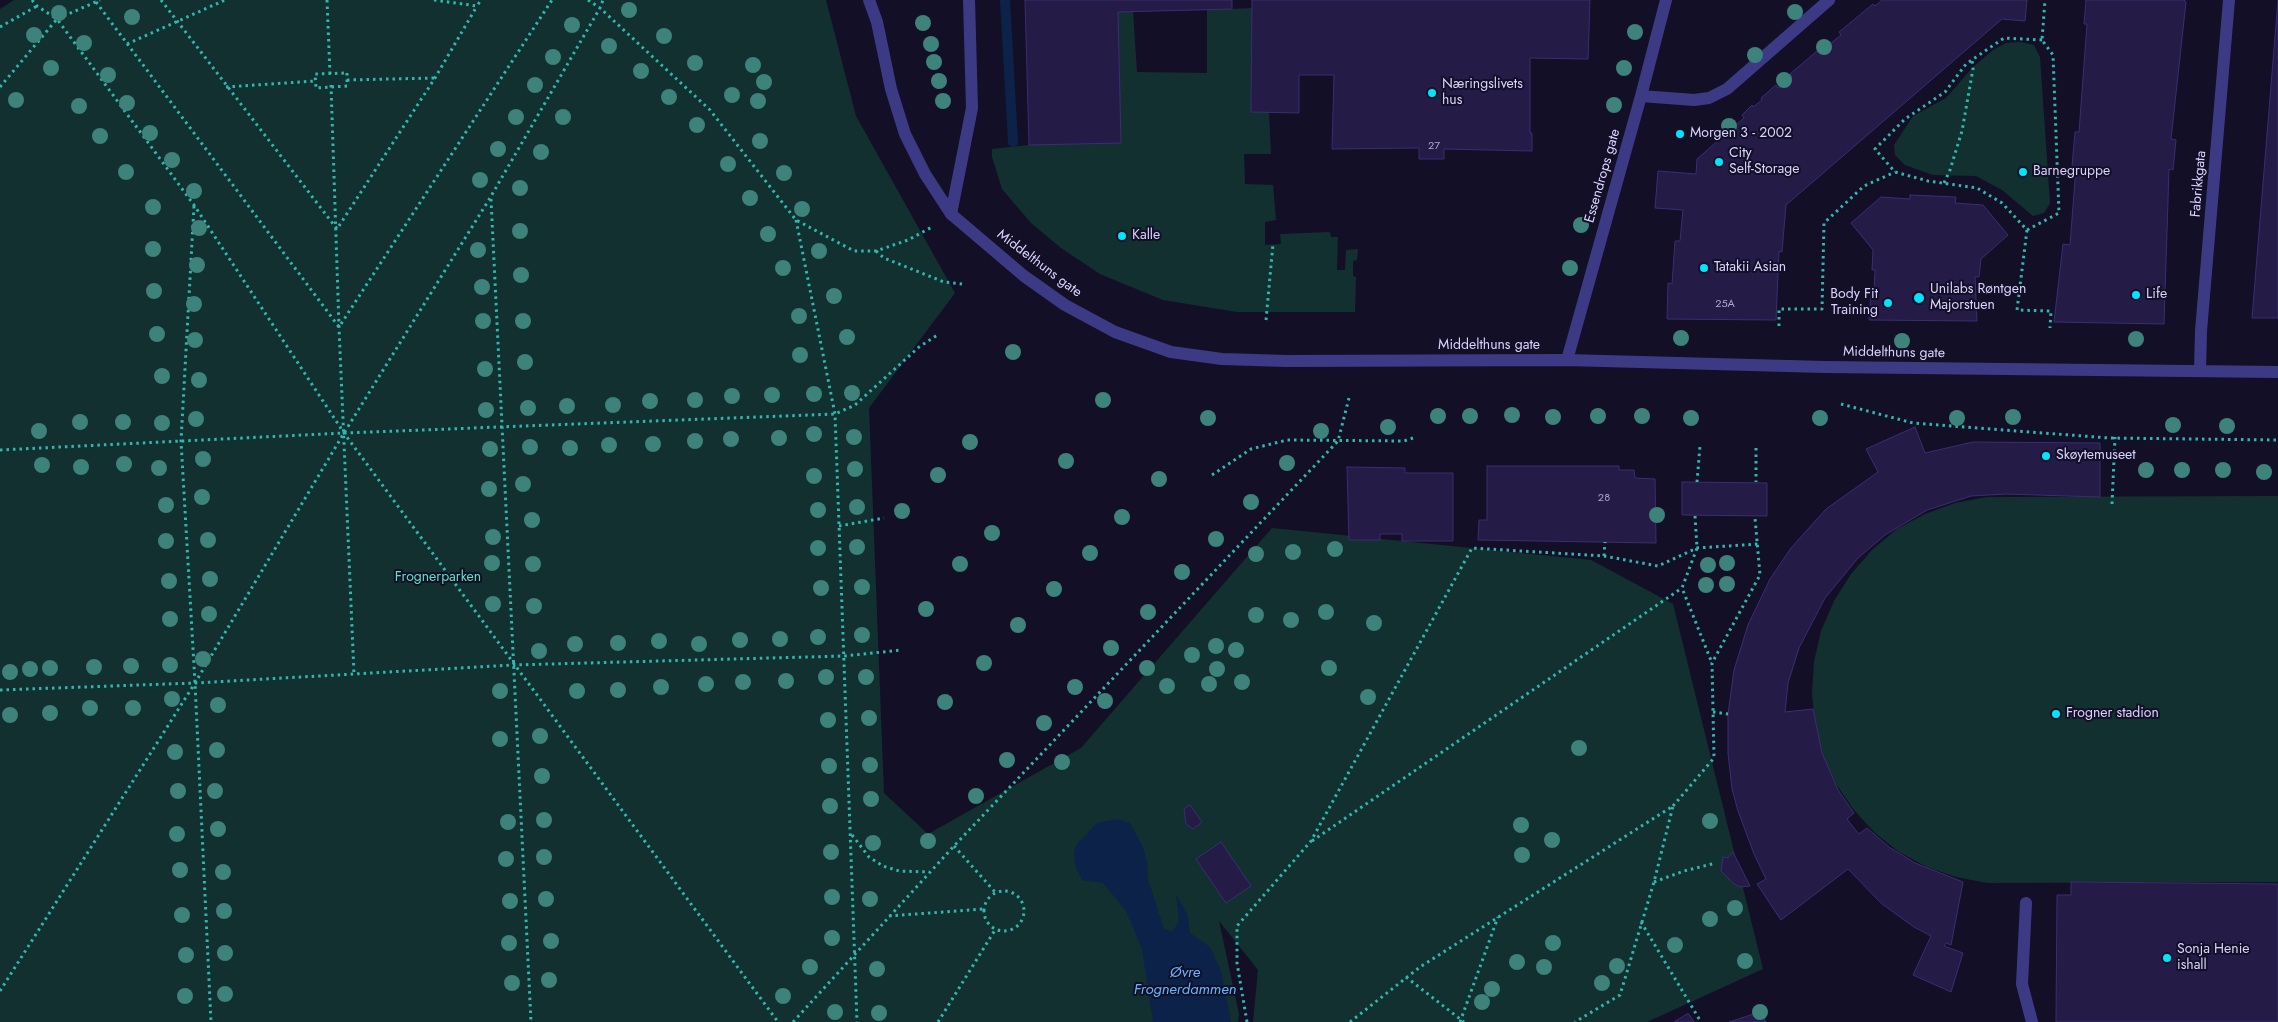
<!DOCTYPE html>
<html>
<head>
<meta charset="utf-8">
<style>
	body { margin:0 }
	canvas { display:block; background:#130f26 }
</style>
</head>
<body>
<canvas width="2278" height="1022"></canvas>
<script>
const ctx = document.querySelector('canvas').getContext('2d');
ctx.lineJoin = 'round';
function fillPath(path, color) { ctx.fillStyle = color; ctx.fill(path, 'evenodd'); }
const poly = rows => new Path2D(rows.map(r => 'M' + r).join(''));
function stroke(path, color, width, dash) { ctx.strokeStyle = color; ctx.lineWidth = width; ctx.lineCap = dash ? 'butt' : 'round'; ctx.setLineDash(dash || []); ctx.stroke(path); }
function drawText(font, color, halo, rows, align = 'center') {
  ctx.font = font + ' Jost,sans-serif'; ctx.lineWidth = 4; ctx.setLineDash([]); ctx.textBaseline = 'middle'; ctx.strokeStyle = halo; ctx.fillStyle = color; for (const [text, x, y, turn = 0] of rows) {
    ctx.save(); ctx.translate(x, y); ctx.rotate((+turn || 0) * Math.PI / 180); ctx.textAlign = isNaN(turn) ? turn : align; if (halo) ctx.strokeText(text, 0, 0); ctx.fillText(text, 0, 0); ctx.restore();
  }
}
fillPath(poly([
	[14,0,826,0,856,116,955,293,869,408,884,793,928,834,1081,748,1272,528,1591,560,1673,604,1763,969,1647,1022,1253,1022,1258,970,1219,921,1239,1014,1238,1022,0,1022,0,9],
	[1252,8,1251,112,1269,112,1271,154,1244,154,1245,184,1273,185,1276,220,1265,222,1265,245,1281,244,1280,234,1330,232,1331,237,1338,237,1337,270,1345,270,1346,250,1358,249,1357,260,1353,261,1353,276,1356,277,1355,312,1237,312,1163,300,1100,274,1061,248,1031,223,1002,189,992,157,992,149,1029,145,1120,92,1118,12,1133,11,1137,72,1207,73,1207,10],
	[2020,42,2034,45,2040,57,2050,203,2044,213,2033,216,2002,190,1976,176,1933,175,1905,165,1895,155,1894,145,1913,116,1946,98,1972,68,1993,50,2006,43],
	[2278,496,2278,882,1987,883,1956,877,1927,867,1899,852,1875,833,1854,810,1836,784,1823,756,1815,725,1812,694,1814,662,1821,631,1834,601,1851,574,1872,550,1897,529,1925,514,1955,503,1987,497]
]), '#12302f');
fillPath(poly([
	[1117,819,1130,823,1143,847,1147,862,1148,879,1164,929,1172,932,1179,921,1176,895,1187,913,1190,933,1210,947,1221,971,1231,1022,1153,1022,1142,949,1126,911,1103,883,1082,880,1075,865,1074,853,1076,845,1097,823]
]), '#0c2248');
stroke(poly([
	[1005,0,1013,142]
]), '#0c2248', 10);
const building = poly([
	[1025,0,1232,0,1232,9,1118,12,1121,143,1029,145,1025,0],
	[1252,0,1590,0,1588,59,1530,58,1530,133,1532,133,1532,151,1444,149,1444,159,1419,159,1419,148,1332,149,1334,75,1299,75,1299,113,1251,112,1252,0],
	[1882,0,2027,0,2025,21,2002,19,1786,205,1782,252,1779,251,1776,320,1667,319,1668,283,1672,284,1675,241,1680,241,1683,210,1655,208,1658,171,1696,174,1697,159,1744,118,1742,115,1752,105,1753,107,1762,100,1761,98,1776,85,1778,88,1792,76,1790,74,1824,45,1826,47,1841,35,1839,32,1873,4,1875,6,1882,0],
	[2086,0,2184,0,2186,2,2171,139,2176,140,2173,170,2169,169,2164,324,2054,322,2063,244,2070,245,2076,167,2072,167,2075,132,2079,132,2087,24,2084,24,2086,0],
	[2278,0,2278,318,2252,318,2278,0],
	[1910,195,1956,197,1955,203,1983,205,2008,235,1981,259,1979,277,1975,277,1977,321,1869,320,1871,292,1874,292,1875,270,1872,270,1873,250,1851,223,1881,197,1910,199,1910,195],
	[1915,427,1925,453,1973,442,2100,443,2100,497,2006,494,1971,496,1927,510,1885,535,1858,558,1825,598,1799,648,1788,683,1785,712,1813,709,1822,753,1838,790,1854,813,1847,819,1853,827,1859,834,1867,828,1889,847,1915,863,1963,882,1951,945,1946,943,1944,946,1963,953,1951,992,1913,975,1931,936,1914,927,1882,904,1848,869,1781,920,1757,884,1766,879,1754,854,1738,811,1732,789,1728,753,1728,714,1734,670,1748,625,1770,579,1791,548,1826,509,1878,472,1866,449,1915,427],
	[1487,466,1619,466,1619,470,1634,470,1635,478,1655,479,1656,543,1478,540,1479,520,1487,520,1487,466],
	[1347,467,1405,468,1405,473,1453,473,1453,541,1402,541,1402,534,1380,534,1380,540,1349,540,1347,467],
	[1682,482,1767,483,1767,516,1682,515,1682,482],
	[1190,805,1202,822,1193,829,1186,824,1184,809,1190,805],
	[1221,842,1251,886,1226,903,1196,859,1221,842],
	[1733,852,1750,886,1740,887,1734,884,1721,871,1723,857,1728,858,1733,852],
	[2071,882,2278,884,2278,1022,2056,1022,2057,895,2071,895,2071,882],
	[1760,1012,1766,1022,1729,1022,1760,1012],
	[1687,1014,1689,1014,1694,1022,1674,1022,1687,1014]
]);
fillPath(building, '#241b47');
stroke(building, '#3b2d73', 1);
stroke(poly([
	[32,0,37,6,57,19,100,0],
	[161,0,337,229,435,78,477,6],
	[327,0,330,74],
	[434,0,477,6,481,0],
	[588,0,600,8,710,110,796,220,854,251,876,251,908,240,932,227],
	[96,2,339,327,552,0],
	[0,27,37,6],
	[2042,40,2004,38,1966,64,1945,92,1905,119,1875,149,1895,172,1928,181,1977,188,2002,203,2027,230,2059,213,2053,55,2042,40,2045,0],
	[127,44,225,0],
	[347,73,347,86,316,88,315,74,347,73],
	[347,80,435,78],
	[331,85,339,327,354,674],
	[0,87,57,19,194,205,344,433,778,1022],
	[226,87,315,81],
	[1944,183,1950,170,1962,131,1973,69,1972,60],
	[491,199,531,1022],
	[194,206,181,441,195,683,211,1022],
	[796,220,835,414,857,1022],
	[2027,230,2017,310,2051,311,2050,328],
	[876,251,884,258,944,282,962,284],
	[1266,320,1273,244],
	[1779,326,1779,309,1822,309,1824,223,1864,186,1895,172],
	[1841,404,1913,423,2109,438,2278,440],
	[1756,448,1756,482],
	[0,450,344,433,835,414,855,405,919,347,939,334],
	[1212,475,1251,449,1287,440,1404,441,1413,438],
	[1697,482,1700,446],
	[2112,504,2115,437],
	[1695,516,1697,548,1682,588,1712,663],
	[839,526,884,518],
	[1604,556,1605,542],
	[0,690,195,683,513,665,844,656,902,650],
	[1713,712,1728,714],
	[1673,806,1714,758,1712,663,1760,575,1755,518],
	[852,835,869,857,883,866,899,871,929,872],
	[1312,841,1682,588],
	[954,846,995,892],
	[1654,882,1684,871,1716,863],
	'984 911a20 20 0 1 1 40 0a20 20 0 1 1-40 0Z',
	[889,916,983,909],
	[1641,922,1701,1022],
	[1406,977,1464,1022],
	[0,991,195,683,344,433,490,198,600,8,603,0],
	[793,1022,954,846,1338,441,1349,398],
	[938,1022,995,930],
	[1247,1022,1237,963,1237,926,1311,841,1472,548,1604,556,1658,566,1697,548,1758,544],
	[1350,1022,1420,967,1673,806,1654,882,1620,995,1575,1022],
	[1460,1022,1498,917]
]), '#2fb8b0', 3, [2.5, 4]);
stroke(poly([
	[951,214,972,108,969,0],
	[2026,903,2022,984,2032,1022]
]), '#3d3a85', 12);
stroke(poly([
	[1641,96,1694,100,1709,98,1727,89,1829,0],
	[1567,360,1641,96,1666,0],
	[2200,371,2201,331,2229,0]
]), '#3d3a85', 12);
stroke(poly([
	[869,0,877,22,891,89,905,134,925,174,951,214,1024,276,1065,305,1115,332,1171,352,1222,359,1286,361,1567,360,1824,367,2278,372]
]), '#3d3a85', 12);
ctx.fillStyle = '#3d827b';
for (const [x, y] of [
	[629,10],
	[1795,12],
	[59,13],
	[132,17],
	[923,23],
	[572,25],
	[1635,32],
	[34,35],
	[664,36],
	[84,43],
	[931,44],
	[609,46],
	[1824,47],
	[1755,55],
	[553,57],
	[934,62],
	[695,63],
	[753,65],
	[51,68],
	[1624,68],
	[641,71],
	[108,75],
	[1784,80],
	[939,81],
	[764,82],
	[535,85],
	[732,95],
	[669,97],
	[16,100],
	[758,101],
	[943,101],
	[127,103],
	[1614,105],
	[79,106],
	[516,117],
	[563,117],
	[697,125],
	[1729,126],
	[150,133],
	[100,136],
	[760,141],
	[498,149],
	[541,152],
	[172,160],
	[728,164],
	[126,172],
	[784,173],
	[480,180],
	[520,188],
	[194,191],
	[750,198],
	[153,207],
	[802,209],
	[1581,225],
	[199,228],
	[520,231],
	[768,234],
	[153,249],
	[478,250],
	[819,251],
	[197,265],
	[783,268],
	[1570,268],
	[521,275],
	[482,287],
	[154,291],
	[834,296],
	[194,304],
	[799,316],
	[483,321],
	[523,321],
	[157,334],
	[847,337],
	[1681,338],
	[2136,339],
	[195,340],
	[1902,341],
	[1013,352],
	[800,355],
	[525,362],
	[485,369],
	[162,376],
	[199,380],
	[852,393],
	[814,394],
	[772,395],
	[732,396],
	[695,400],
	[1103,400],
	[650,401],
	[613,405],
	[567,406],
	[528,408],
	[486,410],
	[1512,415],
	[1438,416],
	[1470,416],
	[1598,416],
	[1642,416],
	[1553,417],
	[2013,417],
	[1208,418],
	[1691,418],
	[1820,418],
	[1957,418],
	[196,419],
	[80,422],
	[123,422],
	[162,423],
	[2173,425],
	[2227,426],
	[1388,427],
	[39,431],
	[1321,431],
	[814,434],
	[854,437],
	[779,438],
	[731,439],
	[695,441],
	[970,442],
	[653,444],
	[609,445],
	[530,447],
	[570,448],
	[490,449],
	[203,459],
	[1066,461],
	[1287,463],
	[124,464],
	[42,465],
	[81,467],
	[159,468],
	[855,469],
	[2146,470],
	[2182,470],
	[2223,470],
	[2264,472],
	[938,475],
	[814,476],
	[1159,479],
	[523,484],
	[489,489],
	[202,497],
	[1251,502],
	[166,505],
	[857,507],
	[818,510],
	[902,511],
	[1657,515],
	[1122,517],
	[532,520],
	[992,533],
	[493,537],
	[1216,539],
	[208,540],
	[166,541],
	[857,547],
	[818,548],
	[1335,549],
	[1293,552],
	[1090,553],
	[1256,554],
	[492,563],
	[1727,563],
	[533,564],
	[960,564],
	[1708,565],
	[1182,572],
	[210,579],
	[169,581],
	[1727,584],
	[1706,585],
	[862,587],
	[821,588],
	[1054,589],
	[493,604],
	[534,606],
	[926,609],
	[1148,612],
	[1326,612],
	[209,614],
	[1256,615],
	[170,619],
	[1291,620],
	[1374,623],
	[1018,625],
	[862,635],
	[818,637],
	[780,639],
	[740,640],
	[659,641],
	[618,643],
	[575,644],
	[699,644],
	[1216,646],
	[1111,648],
	[1236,650],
	[539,651],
	[1192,655],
	[203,659],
	[984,663],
	[170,665],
	[131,666],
	[94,667],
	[50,668],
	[1147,668],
	[1329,668],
	[30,669],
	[1217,669],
	[10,672],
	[826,677],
	[866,677],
	[786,681],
	[743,682],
	[1242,682],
	[706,684],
	[1209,684],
	[1167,686],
	[661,687],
	[1075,687],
	[618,690],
	[500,691],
	[577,691],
	[1368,697],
	[172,699],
	[1105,701],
	[945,702],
	[218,705],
	[90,708],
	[133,708],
	[50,713],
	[10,715],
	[869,718],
	[828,720],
	[1044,723],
	[540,736],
	[500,739],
	[1579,748],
	[217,750],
	[175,752],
	[1007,760],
	[1062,762],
	[870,765],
	[829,766],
	[542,776],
	[178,791],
	[215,791],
	[976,796],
	[871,799],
	[830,806],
	[544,820],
	[1710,821],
	[508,822],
	[1521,825],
	[218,829],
	[177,834],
	[1552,840],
	[928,841],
	[873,843],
	[831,852],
	[1522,855],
	[544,857],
	[506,859],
	[180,870],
	[223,872],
	[832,897],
	[546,899],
	[870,899],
	[510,901],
	[1735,908],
	[224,911],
	[182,915],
	[1710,919],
	[832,938],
	[551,941],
	[509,943],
	[1553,943],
	[1675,945],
	[225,953],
	[186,955],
	[1745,961],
	[1517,962],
	[1617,966],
	[810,967],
	[1544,967],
	[877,969],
	[549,980],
	[512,983],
	[1602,983],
	[1492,989],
	[225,994],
	[185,996],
	[783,996],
	[1482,1002],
	[835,1012],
	[1760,1012],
	[879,1013]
]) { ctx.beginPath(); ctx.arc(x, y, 8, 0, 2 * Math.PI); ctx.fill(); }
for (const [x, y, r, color] of [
	[1432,93,5,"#00e5ff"],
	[1680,134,5,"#00e5ff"],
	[1719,162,5,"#00e5ff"],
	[2023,172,5,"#00e5ff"],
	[1122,236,5,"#00e5ff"],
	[1704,268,5,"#00e5ff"],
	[2136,295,5,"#00e5ff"],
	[1919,298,6,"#00e5ff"],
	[1888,303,5,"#00e5ff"],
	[2046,456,5,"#00e5ff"],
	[2056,714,5,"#00e5ff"],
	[2167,958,5,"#00e5ff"]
]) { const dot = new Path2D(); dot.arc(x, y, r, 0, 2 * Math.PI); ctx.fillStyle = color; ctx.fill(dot); stroke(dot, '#130f26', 2); }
drawText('11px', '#aca6d1', null, [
	["27",1434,146],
	["25A",1725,304],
	["28",1604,498]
]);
drawText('14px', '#d9d4ff', '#130f26', [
	["Næringslivets",1442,85],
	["hus",1442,101],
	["Morgen 3 - 2002",1690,134],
	["City",1729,154],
	["Self-Storage",1729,170],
	["Barnegruppe",2033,172],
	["Kalle",1132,236],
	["Tatakii Asian",1714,268],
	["Unilabs Røntgen",1930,290],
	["Majorstuen",1930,306],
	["Body Fit",1878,295,"right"],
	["Training",1878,311,"right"],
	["Life",2146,295],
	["Skøytemuseet",2056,456],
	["Frogner stadion",2066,714],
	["Sonja Henie",2177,950],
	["ishall",2177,966]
], 'left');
drawText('14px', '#d9d4ff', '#130f26', [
	["Essendrops gate",1603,176,-74],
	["Fabrikkgata",2199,184,-85],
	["Middelthuns gate",1039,264,37],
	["Middelthuns gate",1489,346],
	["Middelthuns gate",1894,353,1]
]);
drawText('14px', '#5fe0c0', '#130f26', [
	["Frognerparken",438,578]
]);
drawText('italic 15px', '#62b6ff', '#130f26', [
	["Øvre",1185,973],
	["Frognerdammen",1185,990]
]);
</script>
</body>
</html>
